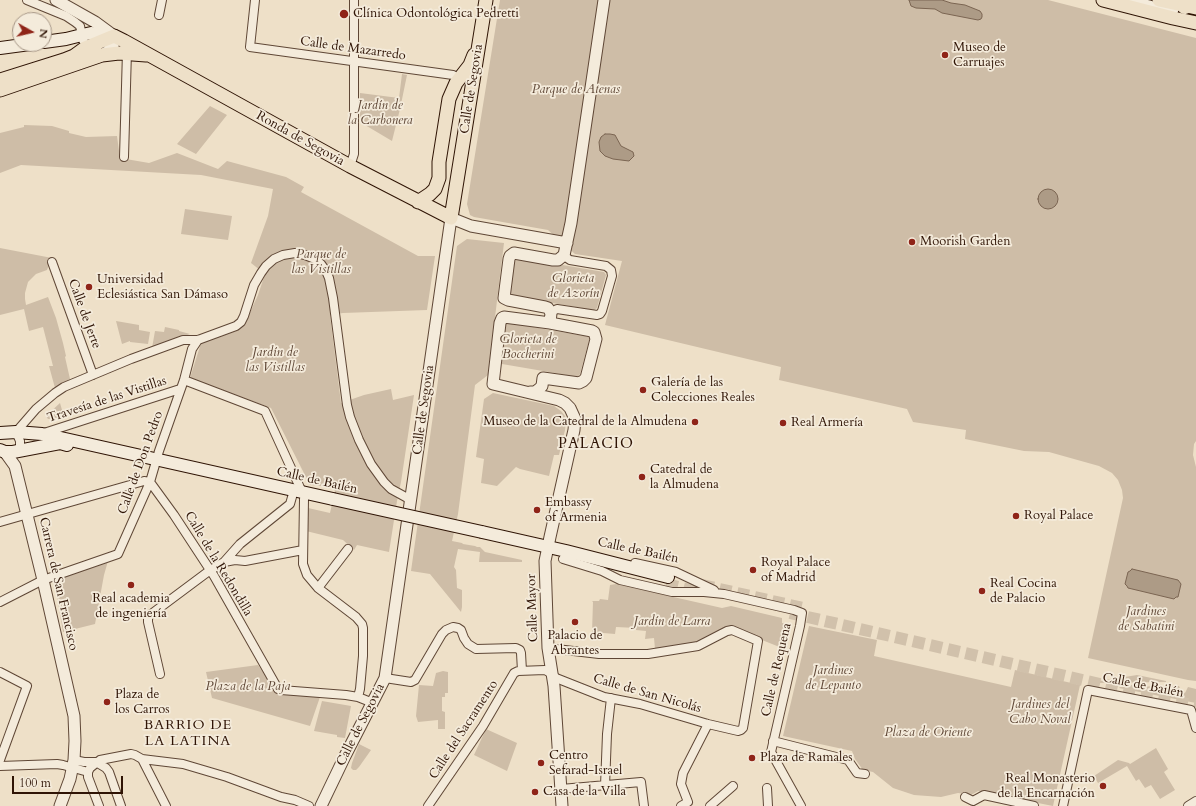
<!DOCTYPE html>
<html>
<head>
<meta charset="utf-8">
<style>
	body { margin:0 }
	#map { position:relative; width:1196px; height:806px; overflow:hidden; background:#eee0c8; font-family:Cardo,serif }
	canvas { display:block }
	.north { position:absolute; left:12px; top:12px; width:40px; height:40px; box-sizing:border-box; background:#f4ebdb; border:1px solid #a59585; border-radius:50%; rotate:98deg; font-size:11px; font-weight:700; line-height:16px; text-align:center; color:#2f1405 }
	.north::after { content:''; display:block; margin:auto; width:14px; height:18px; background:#8f2418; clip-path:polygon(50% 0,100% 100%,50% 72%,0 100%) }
	.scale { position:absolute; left:12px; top:776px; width:111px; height:18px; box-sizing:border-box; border:2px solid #2f1405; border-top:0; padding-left:5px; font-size:12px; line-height:14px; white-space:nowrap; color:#2f1405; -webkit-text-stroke:3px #f4ebdb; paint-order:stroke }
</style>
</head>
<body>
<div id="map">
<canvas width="1196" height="806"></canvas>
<div class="north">N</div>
<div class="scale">100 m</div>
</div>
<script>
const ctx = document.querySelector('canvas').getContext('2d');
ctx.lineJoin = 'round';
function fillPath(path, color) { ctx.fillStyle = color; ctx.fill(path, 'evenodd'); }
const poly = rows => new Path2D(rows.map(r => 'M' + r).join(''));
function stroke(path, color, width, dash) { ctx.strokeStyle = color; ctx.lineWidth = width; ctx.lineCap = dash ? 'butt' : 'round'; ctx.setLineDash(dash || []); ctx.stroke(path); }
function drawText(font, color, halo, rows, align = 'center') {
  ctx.font = font + ' Cardo,serif'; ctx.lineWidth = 3.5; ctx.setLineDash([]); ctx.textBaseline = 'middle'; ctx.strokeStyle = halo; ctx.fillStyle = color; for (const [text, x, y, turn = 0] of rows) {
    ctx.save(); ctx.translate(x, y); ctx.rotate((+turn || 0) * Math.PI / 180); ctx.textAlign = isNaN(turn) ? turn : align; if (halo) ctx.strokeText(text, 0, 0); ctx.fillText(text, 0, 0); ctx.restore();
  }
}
fillPath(poly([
	[500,0,1048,0,1196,38,1196,441,1194,444,1193,455,1196,467,1196,681,1188,680,1088,658,1123,498,1122,490,1118,480,1112,473,1099,466,1049,452,1024,451,965,439,966,430,913,422,907,409,779,380,781,367,605,325,622,261,575,254,548,230,474,217,470,215,467,204],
	[402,74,407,75,400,109,392,141,360,122,360,93,399,98],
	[210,106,227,115,196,154,177,144],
	[24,125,52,126,69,131,69,133,86,137,117,136,120,158,149,163,177,153,218,169,227,161,286,177,304,187,301,192,418,256,435,256,427,310,343,313,330,315,341,403,364,395,391,389,393,400,414,395,401,482,397,501,389,552,357,545,354,550,343,540,306,531,307,509,308,508,330,513,335,491,332,487,310,485,271,408,190,378,201,343,239,330,246,321,258,295,265,274,251,263,268,216,273,189,201,175,21,165,0,173,0,133,24,127],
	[185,209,232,216,228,240,181,234],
	[467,239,504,243,488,375,475,385,458,514,452,541,462,543,463,544,475,546,477,547,480,547,485,552,522,560,522,562,479,562,480,552,458,549,454,567,456,570,457,588,462,590,462,607,461,612,430,574,411,571,457,246],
	[0,248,52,258,47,270,36,274,28,282,25,293,25,299,26,305,48,297,56,318,63,343,66,356,65,357,70,379,68,380,69,382,55,388,49,366,53,366,43,327,29,331,24,309,0,315],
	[515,257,604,272,606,275,597,308,594,310,510,296],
	[116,321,139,325,139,330,150,332,148,344,130,342,130,341,122,344],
	[505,322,590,337,580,374,578,377,502,364,501,363],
	[165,327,179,330,179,331,190,334,152,348,155,331,164,332],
	[493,393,554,406,561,411,565,416,566,422,565,430,559,455,554,455,549,476,520,469,516,467,497,486,481,483,484,459,476,457,484,399],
	[60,403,64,417,48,419,46,416,47,415],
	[108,561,104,575,95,624,63,632,54,579],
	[616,584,722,608,731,606,782,618,782,623,787,624,782,648,727,626,696,643,655,649,654,638,645,639,646,631,636,630,636,628,616,627,615,634,592,632,593,602,592,601,599,601,600,599,608,600,610,585],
	[809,626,877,640,874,656,1011,687,1015,670,1080,685,1053,806,978,791,971,795,958,793,941,797,914,795,893,788,873,772,863,770,855,759,852,751,783,736],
	[258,665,278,694,320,697,310,726,212,698,206,672],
	[443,671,448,672,448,693,445,693,445,697,442,697,442,711,445,712,445,729,438,729,438,720,418,722,416,716,419,685,433,686,436,673],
	[1137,675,1166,681,1166,682,1095,683,1094,682],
	[1169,686,1169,690,1171,690,1172,686,1179,686,1181,691,1185,693,1188,687,1196,689,1196,703,1119,688,1120,687],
	[322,701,351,706,345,738,337,737,337,735,314,731],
	[486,729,517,743,507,771,474,755],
	[359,744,371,750,359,767,356,770,353,770,351,768,352,763],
	[1156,748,1168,769,1164,772,1175,790,1160,799,1151,785,1145,788,1139,779,1136,781,1127,766,1098,783,1094,776,1118,760,1129,763,1130,764]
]), '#cebda7');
const water = poly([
	[909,0,942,0,951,3,965,5,980,11,982,14,982,17,981,19,978,20,942,13,935,9,916,8,911,6,909,0],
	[605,134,610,134,615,135,621,146,633,152,634,156,629,161,613,159,605,156,600,151,599,142,601,137,605,134],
	'1038 199a10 10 0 1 1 20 0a10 10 0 1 1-20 0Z',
	[1132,569,1178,580,1181,584,1178,597,1176,597,1174,599,1128,588,1127,586,1125,584,1128,572,1130,571,1132,569]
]);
fillPath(water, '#ad9b86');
stroke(water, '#7b6552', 1);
stroke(poly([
	[1174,11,1196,16]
]), '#d1c1ab', 8, [8, 4]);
stroke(poly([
	[666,584,698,592],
	[702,585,803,608],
	[790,613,1196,706]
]), '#d1c1ab', 12, [12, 6]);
const minor = poly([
	[27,0,66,16,75,22,80,26,83,40],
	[255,0,250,47,453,75],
	[1132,0,1174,11],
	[159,15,162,0],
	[124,157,127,51],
	[350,166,354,154,354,0],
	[52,262,93,375],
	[551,313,553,311,557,309,597,315,600,314,602,311,612,276,611,270,606,266,570,260,567,258,565,256,566,250],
	[184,380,265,411,302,492],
	[44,433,180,389],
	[18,450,20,446,20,441,16,432,36,409,55,393,64,387,131,359,183,340,198,340,236,326,241,322,244,316,254,285,261,273,266,266,274,259,283,255,295,253,305,255,315,259,321,264,326,271,329,278,333,298,347,405,350,417,359,440,371,464,384,482,391,489,411,500],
	[150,482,174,515,214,576,278,689,281,690,346,695,358,697,373,703],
	[304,499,303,564,307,575,318,588,356,617,362,624,363,628,363,656,360,689,358,697],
	[0,522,144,481,150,482],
	[563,559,602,571,620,580,672,592,704,592,724,594,794,610,802,613,800,626,771,752,801,806],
	[224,562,235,560,245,561,303,550],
	[635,563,676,572,714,590],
	[318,588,348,549],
	[0,602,43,580,118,554,150,482,159,451,184,380,192,349,198,340],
	[0,672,27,686,0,760],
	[160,674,148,622,148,618,150,615,209,571,224,562,240,544,290,504,292,497],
	[385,678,411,682,415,680,442,634,446,630,453,627,458,628,461,630,464,638,468,644,476,649,516,648,520,650,521,653,522,671],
	[773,741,848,760,857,773,865,774],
	[142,759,166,806],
	[74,760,84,762,96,762,106,768,109,772,121,806],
	[0,766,57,764,63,765,88,772],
	[88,772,90,768,100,760,131,754,135,755,142,759,183,764,227,777,281,797,295,800,309,806],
	[88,772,88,777,99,806],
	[605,786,607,734,611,698],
	[767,788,768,806],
	[561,789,641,782,644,806],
	[965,797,973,801,984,795,1034,806],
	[428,806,483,726,514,673,518,671,545,670,552,674,556,678,604,697,640,704,708,724,738,731,741,730,743,728,758,641,732,630,727,631,698,646,648,654,599,654,548,648],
	[681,806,688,802,681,784,683,773,708,724],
	[710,806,733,786],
	[1063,806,1088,690,1191,710,1196,728],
	[1188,806,1196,801]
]);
const tertiary = poly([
	[56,0,95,22,114,36,114,41,113,46,108,51,102,55],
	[550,323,551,313,548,308,545,307,508,300,504,298,509,259,510,256,514,253,553,260,558,260,564,255,571,223,604,0],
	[530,392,535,392,539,389,542,386,543,378,579,383,583,381,586,378,596,339,594,332,592,331,550,323,504,317,502,318,500,323,493,384,559,400,565,403,570,408,575,419,574,430,550,537,545,561,548,648,554,686,562,806],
	[5,452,15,466,43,580,74,716,75,741,74,760,70,779,60,806],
	[321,806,345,756,385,678,451,218,471,226,567,243]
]);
const secondary = poly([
	[44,42,66,39,82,35,91,33,114,36],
	[0,48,30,44],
	[0,433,16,432,42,434,61,438,333,499],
	[0,450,5,452,13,452,60,443,67,445],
	[482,532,566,551,668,577]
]);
const primary = poly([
	[1103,0,1173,18,1196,23],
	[1159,0,1196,8],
	[0,80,64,60,74,56,85,48,114,36,124,41,350,166,451,218,486,0],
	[0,90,102,55,119,53,146,55],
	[418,202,430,194,435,189,439,178,439,162,449,99,456,83,470,65,474,55]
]);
const motorway = poly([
	[1185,6,1190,0]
]);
stroke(minor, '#5f4736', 10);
stroke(tertiary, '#5f4736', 13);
stroke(secondary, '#2f1405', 14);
stroke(primary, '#2f1405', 15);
stroke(motorway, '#2f1405', 18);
stroke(minor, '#f4ebdb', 8);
stroke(tertiary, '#f4ebdb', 11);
stroke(secondary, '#f4ebdb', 12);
stroke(primary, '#eee0c8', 13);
stroke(motorway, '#eee0c8', 16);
const secondaryBridge = poly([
	[333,499,482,532]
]);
stroke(secondaryBridge, '#2f1405', 14, []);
stroke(secondaryBridge, '#f4ebdb', 12);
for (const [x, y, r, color] of [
	[344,14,5,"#8f2418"],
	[945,55,4,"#8f2418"],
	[912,242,4,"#8f2418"],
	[89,287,4,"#8f2418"],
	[643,390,4,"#8f2418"],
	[695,422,4,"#8f2418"],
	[783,423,4,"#8f2418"],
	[642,477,4,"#8f2418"],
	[537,510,4,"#8f2418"],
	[1016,516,4,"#8f2418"],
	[753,570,4,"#8f2418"],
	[131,585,4,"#8f2418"],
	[982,591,4,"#8f2418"],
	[575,622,4,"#8f2418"],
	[107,702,4,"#8f2418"],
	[752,758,4,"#8f2418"],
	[541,763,4,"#8f2418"],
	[1103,786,4,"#8f2418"],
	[535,792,4,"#8f2418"]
]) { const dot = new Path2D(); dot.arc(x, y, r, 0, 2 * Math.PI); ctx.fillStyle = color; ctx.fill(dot); stroke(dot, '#f4ebdb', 1.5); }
drawText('13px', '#2f1405', '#f4ebdb', [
	["Clínica Odontológica Pedretti",353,14],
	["Museo de",953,48],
	["Carruajes",953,63],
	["Moorish Garden",920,242],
	["Universidad",97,280],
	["Eclesiástica San Dámaso",97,295],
	["Galería de las",651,383],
	["Colecciones Reales",651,398],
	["Museo de la Catedral de la Almudena",687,422,"right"],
	["Real Armería",791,423],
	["Catedral de",650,470],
	["la Almudena",650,485],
	["Embassy",545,503],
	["of Armenia",545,518],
	["Royal Palace",1024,516],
	["Royal Palace",761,563],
	["of Madrid",761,578],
	["Real Cocina",990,584],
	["de Palacio",990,599],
	["Real academia",131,599,"center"],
	["de ingeniería",131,614,"center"],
	["Palacio de",575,636,"center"],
	["Abrantes",575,651,"center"],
	["Plaza de",115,695],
	["los Carros",115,710],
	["Centro",549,756],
	["Sefarad-Israel",549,771],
	["Plaza de Ramales",760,758],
	["Real Monasterio",1095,779,"right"],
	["de la Encarnación",1095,794,"right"],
	["Casa de la Villa",543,792]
], 'left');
drawText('13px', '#2f1405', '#f4ebdb', [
	["Calle de Mazarredo",353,49,8],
	["Calle de Segovia",472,89,-81],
	["Ronda de Segovia",300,139,29],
	["Calle de Jerte",84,314,70],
	["Travesía de las Vistillas",107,400,-18],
	["Calle de Segovia",424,410,-82],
	["Calle de Don Pedro",141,463,-70],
	["Calle de Bailén",317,481,13],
	["Calle de Bailén",638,551,12],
	["Calle de la Redondilla",218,564,59],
	["Carrera de San Francisco",58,584,77],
	["Calle Mayor",533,608,-92],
	["Calle de Requena",777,670,-77],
	["Calle de Bailén",1143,686,11],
	["Calle de San Nicolás",647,694,16],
	["Calle de Segovia",361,725,-63],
	["Calle del Sacramento",464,730,-57]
]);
drawText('italic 13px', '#5f4736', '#f4ebdb', [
	["Parque de Atenas",576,90],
	["Jardín de",380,106],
	["la Carbonera",380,121],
	["Parque de",321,255],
	["las Vistillas",321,270],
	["Glorieta",573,279],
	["de Azorín",573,294],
	["Glorieta de",528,340],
	["Boccherini",528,355],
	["Jardín de",275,353],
	["las Vistillas",275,368],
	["Jardines",1146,612],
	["de Sabatini",1146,627],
	["Jardín de Larra",672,622],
	["Jardines",833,671],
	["de Lepanto",833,686],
	["Plaza de la Paja",248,687],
	["Jardines del",1040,705],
	["Cabo Noval",1040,720],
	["Plaza de Oriente",928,733]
]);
ctx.letterSpacing = '1px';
drawText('14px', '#2f1405', '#f4ebdb', [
	["BARRIO DE",188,726],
	["LA LATINA",188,742]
]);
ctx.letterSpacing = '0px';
ctx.letterSpacing = '1px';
drawText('15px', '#2f1405', '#f4ebdb', [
	["PALACIO",596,445]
]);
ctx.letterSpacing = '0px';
</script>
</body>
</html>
